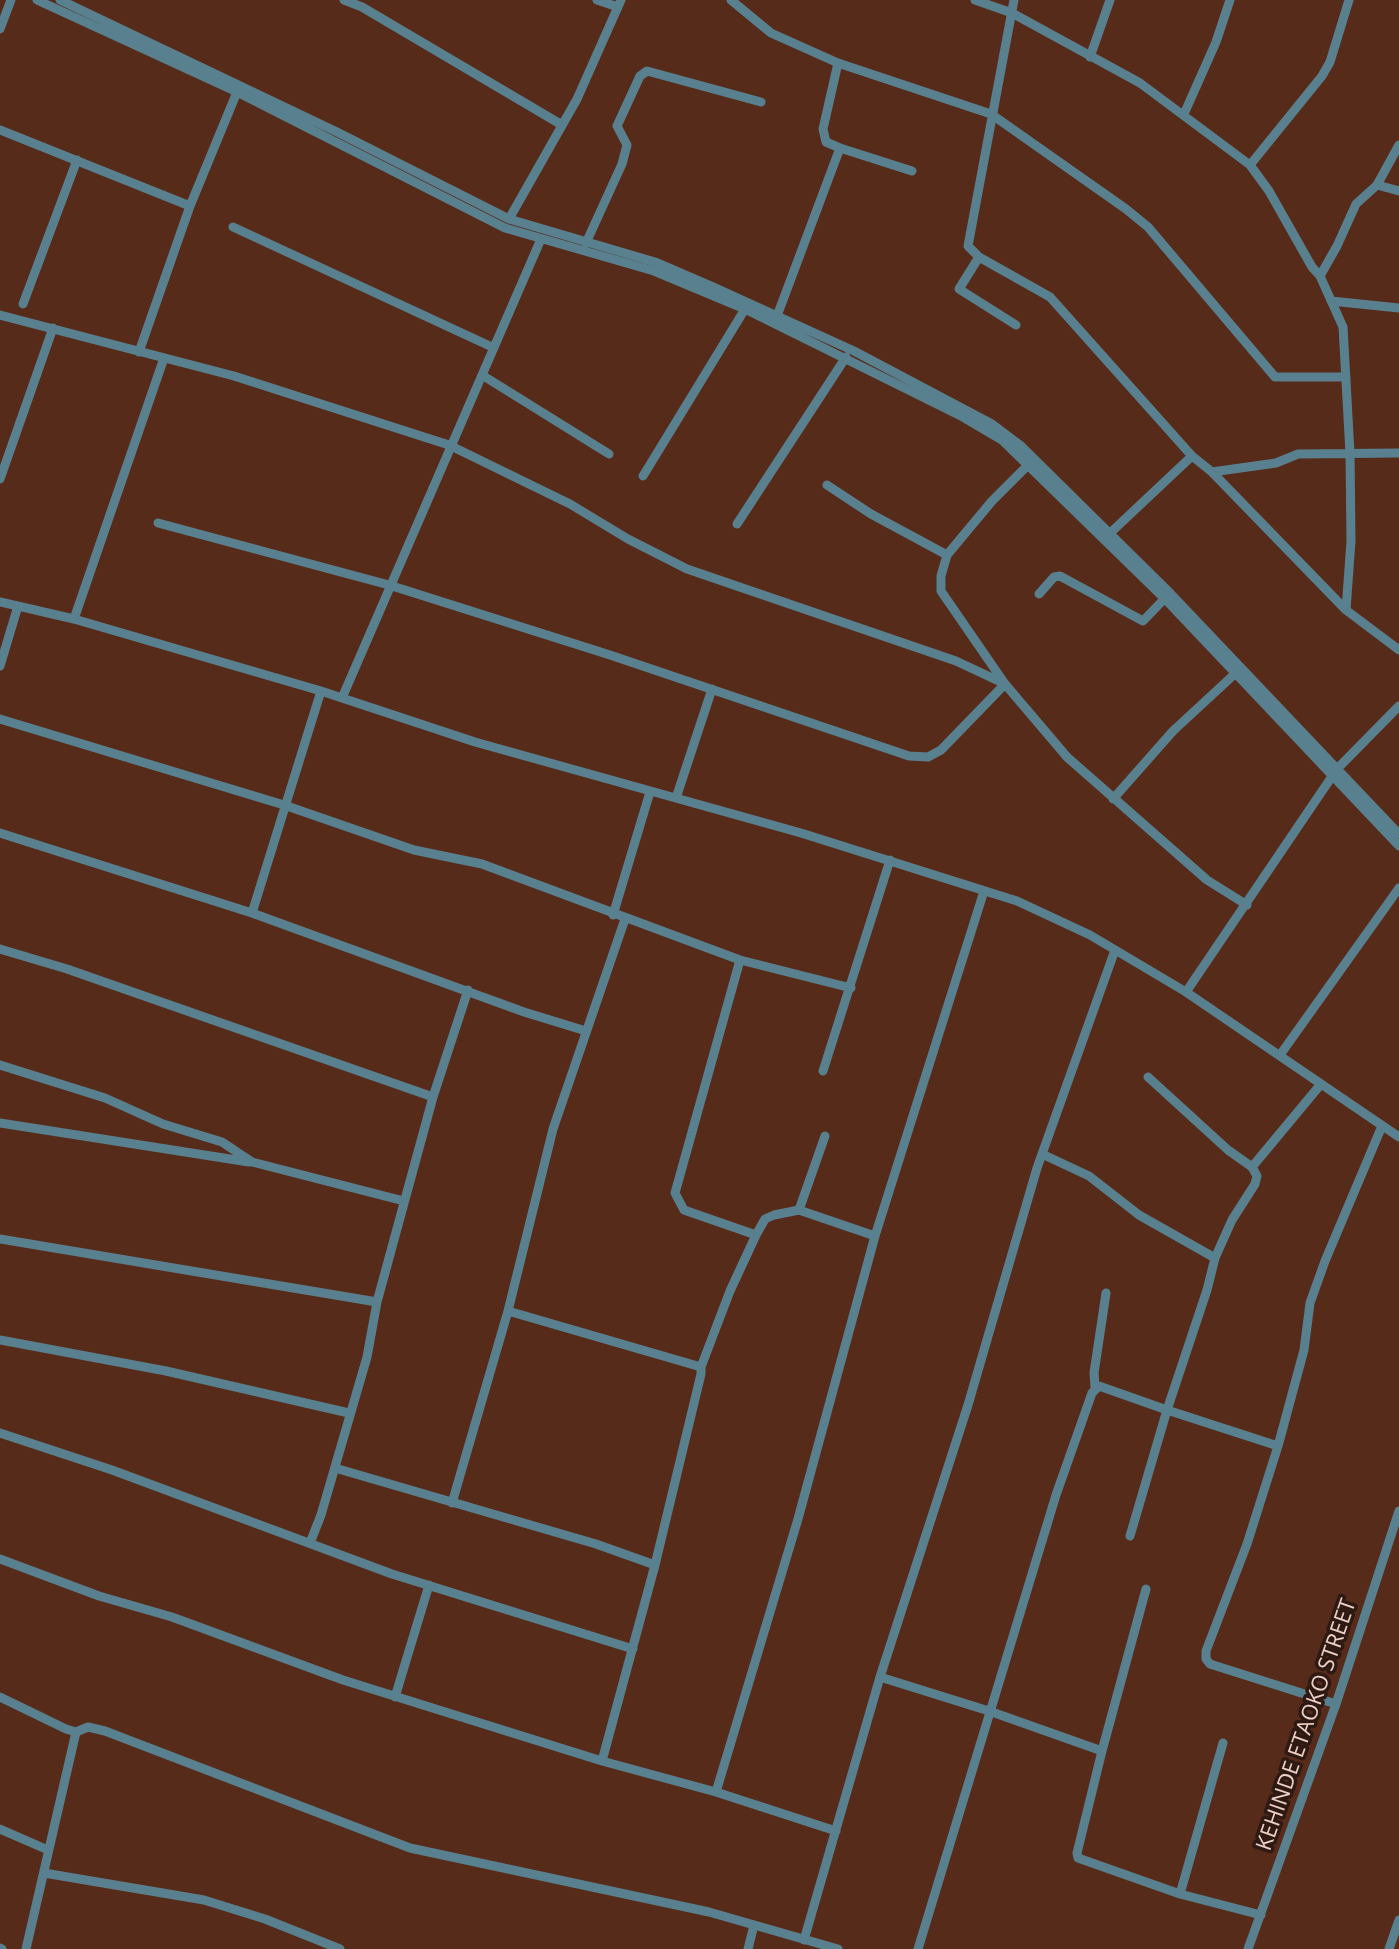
<!DOCTYPE html>
<html>
<head>
<meta charset="utf-8">
<style>
	body { margin:0 }
	canvas { display:block; background:#572b19 }
</style>
</head>
<body>
<canvas width="1399" height="1949"></canvas>
<script>
const ctx = document.querySelector('canvas').getContext('2d');
ctx.lineJoin = 'round';
const poly = rows => new Path2D(rows.map(r => 'M' + r).join(''));
function stroke(path, color, width, dash) { ctx.strokeStyle = color; ctx.lineWidth = width; ctx.lineCap = dash ? 'butt' : 'round'; ctx.setLineDash(dash || []); ctx.stroke(path); }
function drawText(font, color, halo, rows, align = 'center') {
  ctx.font = font + ' "Open Sans",sans-serif'; ctx.lineWidth = 7; ctx.setLineDash([]); ctx.textBaseline = 'middle'; ctx.strokeStyle = halo; ctx.fillStyle = color; for (const [text, x, y, turn = 0] of rows) {
    ctx.save(); ctx.translate(x, y); ctx.rotate((+turn || 0) * Math.PI / 180); ctx.textAlign = isNaN(turn) ? turn : align; if (halo) ctx.strokeText(text, 0, 0); ctx.fillText(text, 0, 0); ctx.restore();
  }
}
stroke(poly([
	[37,0,237,92,505,228,654,271,745,309,963,417,1002,440,1165,599,1399,846],
	[60,0,337,132,509,219,655,262,713,287,854,351,992,424,1020,445,1170,593,1399,834],
	[344,0,362,7,562,125],
	[597,0,618,7],
	[731,0,771,33,838,63],
	[975,0,1012,13,1140,83,1250,165,1269,191,1312,267,1320,276,1343,327,1350,453,1351,541,1346,610],
	[1014,0,968,246,979,257,1050,297,1192,456,1212,472,1346,610,1399,650],
	[0,29,11,0],
	[1090,57,1110,0],
	[1184,114,1216,42,1230,0],
	[0,130,190,206],
	[840,148,912,171],
	[1250,165,1322,76,1330,62,1349,0],
	[1377,185,1399,191],
	[509,219,577,99,621,0],
	[233,227,492,347],
	[586,243,622,164,627,145,617,126,640,76,647,71,761,102],
	[979,257,959,289,1016,325],
	[1320,276,1337,246,1356,204,1377,185,1399,145],
	[1331,301,1399,308],
	[23,304,77,160],
	[0,315,234,376,449,445,570,504,628,539,687,569,956,661,1005,684],
	[777,316,840,148,826,142,823,129,838,63,991,114,1126,209,1148,227,1275,377,1346,377],
	[139,352,190,206,237,92],
	[482,375,609,454],
	[1031,462,992,501,947,555,941,576,941,591,1005,684,1067,757,1207,880,1247,905],
	[1212,472,1276,463,1298,454,1399,453],
	[643,476,745,309],
	[0,479,53,328],
	[827,485,871,514,947,555],
	[158,523,389,585,610,655,909,756,928,757,941,750,1005,684],
	[737,524,846,357],
	[1107,536,1192,456],
	[1039,594,1054,577,1060,576,1143,621,1168,595],
	[0,602,74,619,321,691],
	[74,619,164,358],
	[0,666,18,606],
	[342,698,475,742,801,833,1017,901,1090,935,1186,992,1399,1137],
	[0,719,284,805,414,850,482,864,740,960,851,988],
	[676,798,712,689],
	[1113,799,1173,731,1239,670],
	[0,833,252,913,524,1012,586,1031],
	[252,913,321,691,342,698,541,239],
	[613,915,650,792],
	[0,949,67,969,433,1097],
	[740,960,675,1193,684,1210,756,1235],
	[1186,992,1337,769,1399,706],
	[1280,1055,1399,888],
	[0,1065,105,1098,163,1124,222,1142,252,1162,404,1201],
	[823,1071,890,860],
	[1148,1077,1228,1150,1252,1167],
	[0,1123,249,1162],
	[1042,1154,1089,1176,1139,1215,1215,1258],
	[799,1210,825,1136],
	[0,1239,377,1302],
	[508,1311,701,1367],
	[0,1340,166,1371,349,1413],
	[1095,1387,1094,1373,1106,1293],
	[0,1433,112,1470,392,1574,633,1649],
	[1278,1446,1167,1410,1207,1290,1215,1258,1232,1220,1255,1184,1257,1176,1252,1167,1321,1084],
	[335,1468,596,1544,655,1565],
	[452,1503,508,1311,553,1129,625,919],
	[310,1543,321,1515,367,1357,377,1302,433,1097,468,990],
	[0,1559,99,1596,172,1617,343,1680,602,1761,716,1792,836,1831],
	[1146,1589,1102,1751,1077,1853,1078,1858,1180,1894,1261,1915],
	[880,1677,989,1711,1102,1751],
	[0,1697,66,1729,76,1732,88,1727,105,1731,410,1848,709,1912,838,1949],
	[395,1697,429,1585],
	[1336,1704,1210,1664,1206,1659,1206,1651,1247,1544,1278,1446,1304,1350,1310,1303,1325,1261,1382,1126],
	[602,1761,655,1565,701,1374,701,1367,730,1291,756,1235,765,1219,774,1215,799,1210,875,1236],
	[716,1792,798,1519,875,1236,984,891],
	[0,1829,48,1850],
	[44,1873,204,1900,265,1919,340,1949],
	[1180,1894,1223,1743],
	[804,1940,880,1677,968,1405,1037,1168,1115,950],
	[0,1948,2,1949],
	[26,1949,76,1732],
	[748,1949,754,1925],
	[918,1949,1056,1495,1092,1393,1099,1386,1167,1410,1130,1536],
	[1248,1949,1336,1704,1399,1511],
	[1389,1949,1399,1920]
]), '#58808f', 9);
drawText('22px', '#edd1c6', '#2e1a12', [
	["KEHINDE ETAOKO STREET",1307,1725,-71]
]);
</script>
</body>
</html>
